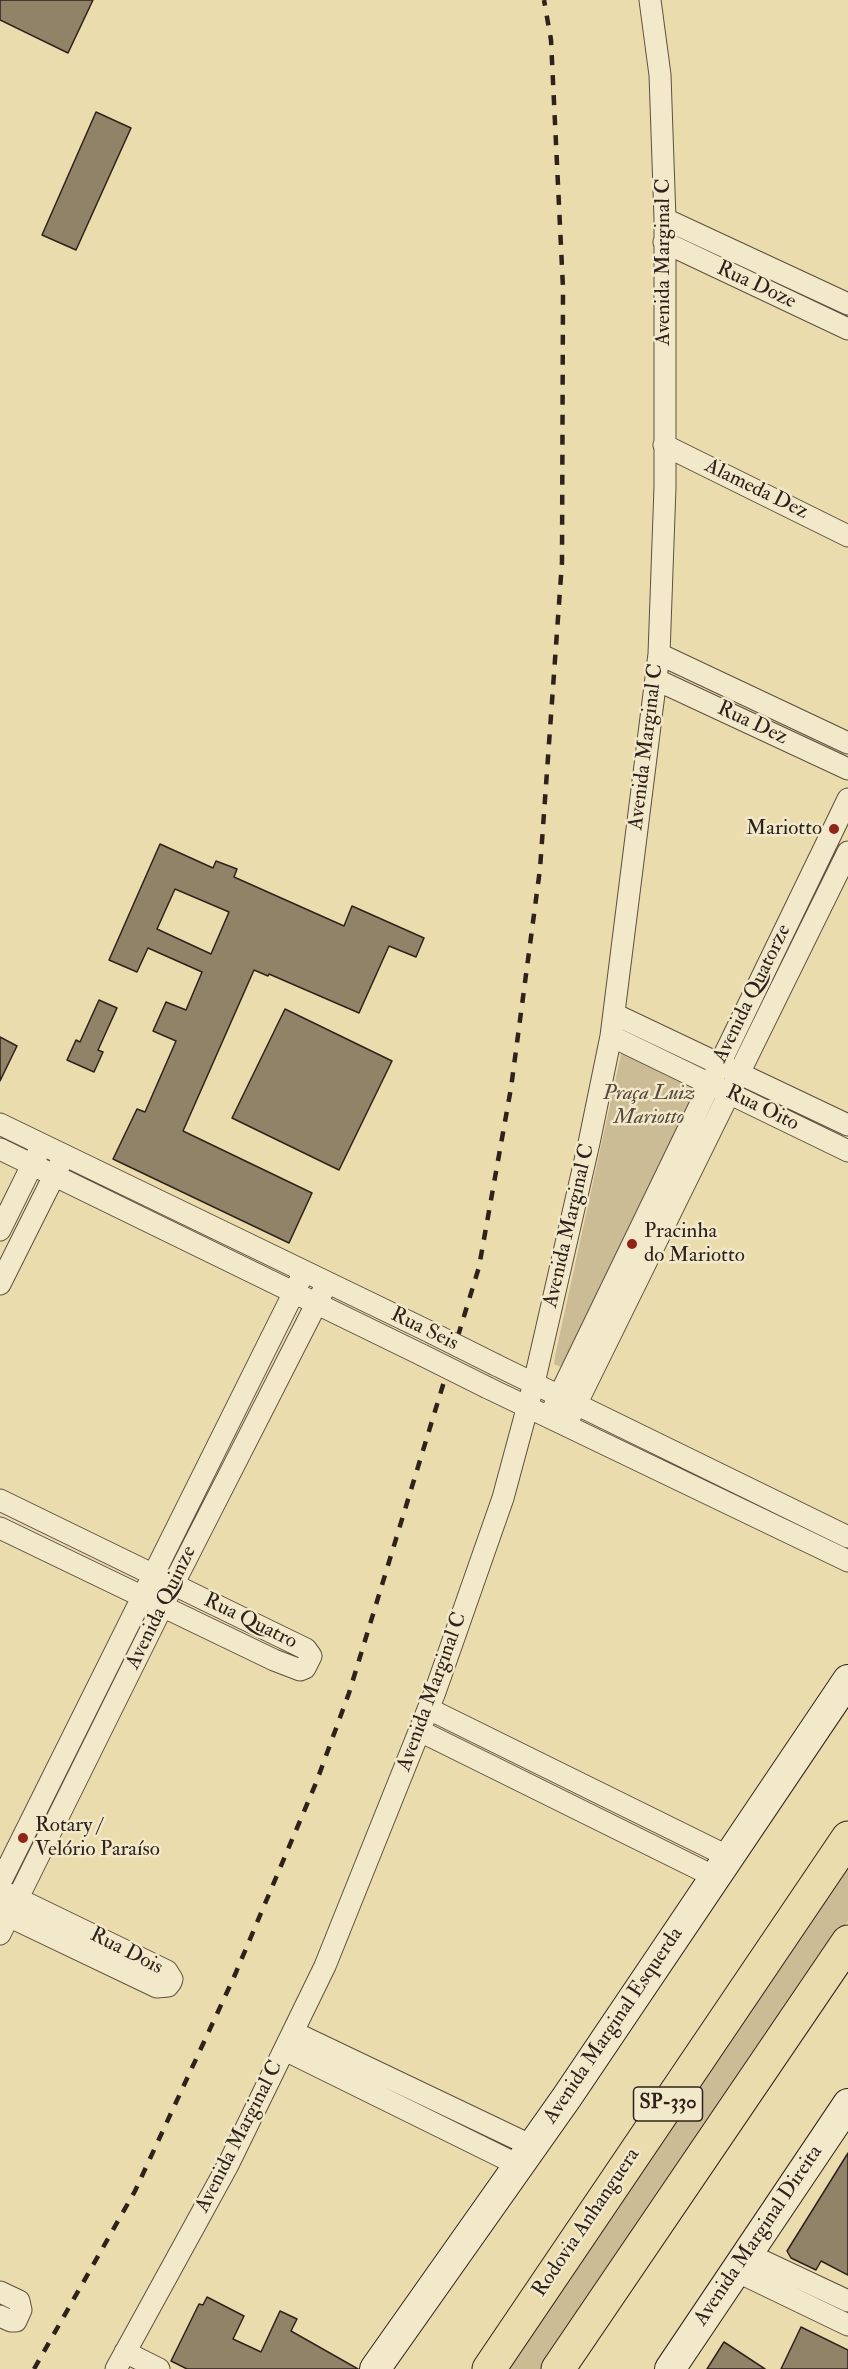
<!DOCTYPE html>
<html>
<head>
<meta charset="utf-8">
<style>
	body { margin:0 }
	canvas { display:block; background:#ebdcad }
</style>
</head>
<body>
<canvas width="848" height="2369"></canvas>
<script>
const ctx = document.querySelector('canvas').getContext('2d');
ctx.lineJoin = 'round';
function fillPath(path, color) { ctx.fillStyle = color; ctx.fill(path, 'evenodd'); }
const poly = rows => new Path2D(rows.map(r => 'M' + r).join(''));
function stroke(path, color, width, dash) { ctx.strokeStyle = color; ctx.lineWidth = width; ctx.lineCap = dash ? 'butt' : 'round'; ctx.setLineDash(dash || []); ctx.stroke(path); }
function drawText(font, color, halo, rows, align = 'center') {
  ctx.font = font + ' "IM FELL Double Pica",serif'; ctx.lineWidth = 5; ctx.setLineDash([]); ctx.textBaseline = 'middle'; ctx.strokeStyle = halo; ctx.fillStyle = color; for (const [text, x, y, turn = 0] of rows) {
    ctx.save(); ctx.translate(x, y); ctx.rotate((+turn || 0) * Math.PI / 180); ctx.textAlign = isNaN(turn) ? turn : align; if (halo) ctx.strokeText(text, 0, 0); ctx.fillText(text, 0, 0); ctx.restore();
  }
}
fillPath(poly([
	[622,1050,702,1088,561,1367,554,1364,555,1356],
	[848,1858,848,1921,545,2369,502,2369]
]), '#cbbc95');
const building = poly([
	[0,0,93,0,68,53,0,20,0,0],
	[96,112,131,128,76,250,42,235,96,112],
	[160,844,213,868,216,861,237,869,234,877,344,926,352,906,424,938,416,957,389,946,359,1013,269,974,268,976,254,970,183,1131,312,1193,289,1243,113,1159,137,1109,145,1112,176,1041,153,1031,166,1002,186,1010,202,972,148,948,137,972,109,960,160,844],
	[175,889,229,912,211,954,157,929,175,889],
	[99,1000,117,1008,98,1050,103,1052,94,1072,67,1060,76,1040,80,1042,99,1000],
	[285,1009,392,1061,339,1170,232,1118,285,1009],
	[0,1037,17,1046,0,1081,0,1037],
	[848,2153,848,2275,821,2261,816,2270,791,2258,787,2251,848,2153],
	[207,2297,244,2316,233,2339,246,2345,261,2352,280,2311,297,2319,291,2331,358,2369,187,2369,171,2361,199,2304,203,2305,207,2297],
	[801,2327,848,2350,848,2369,781,2369,801,2327],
	[724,2342,765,2369,707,2369,724,2342]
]);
fillPath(building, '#918368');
stroke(building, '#2f221d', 1.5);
const minor = poly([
	[665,219,848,304],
	[664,242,848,329],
	[664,445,848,536],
	[659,654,848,743],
	[657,680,848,769],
	[614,1014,848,1125],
	[611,1036,848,1151],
	[0,1124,430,1332],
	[0,1149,422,1355],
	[0,1230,38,1153],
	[0,1284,60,1164],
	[496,1365,848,1537],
	[488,1388,848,1561],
	[549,1417,848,799],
	[566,1425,848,852],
	[0,1500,306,1649,311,1656,305,1668,300,1670,274,1660,0,1528],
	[429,1709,729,1857],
	[420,1731,715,1877],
	[0,1883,304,1272],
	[0,1912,157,1987,168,1986,171,1982,172,1979,167,1971,6,1893],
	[0,1934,173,1585,327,1283],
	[293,2032,532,2146],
	[285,2050,518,2165],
	[748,2254,848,2301],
	[736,2271,848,2325],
	[0,2292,19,2301,21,2310,16,2321,11,2321,0,2316],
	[125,2352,159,2369],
	[116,2369,228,2165,325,1966,435,1692,503,1498,534,1383,589,1143,611,1036,659,654,665,487,665,219,660,75,650,0]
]);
const secondary = poly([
	[375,2369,567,2097,848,1680],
	[670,2369,848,2104]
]);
const motorway = poly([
	[489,2369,848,1838],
	[558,2369,848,1942]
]);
stroke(minor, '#5e5041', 23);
stroke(secondary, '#2f221d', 32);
stroke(motorway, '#2f221d', 35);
stroke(minor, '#f2e8ca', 21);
stroke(secondary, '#f2e8ca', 30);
stroke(motorway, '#ebdcad', 33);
stroke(poly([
	[34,2369,135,2191,234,1977,316,1783,349,1693,479,1267,511,1088,540,869,562,562,563,288,551,40,544,0]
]), '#2f221d', 4.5, [10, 10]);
const minorBridge = poly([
	[430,1332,496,1365],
	[422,1355,488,1388]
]);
stroke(minorBridge, '#5e5041', 23, []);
stroke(minorBridge, '#f2e8ca', 21);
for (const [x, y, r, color] of [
	[834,829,6,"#8f2418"],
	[632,1244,6,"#8f2418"],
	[23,1838,6,"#8f2418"]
]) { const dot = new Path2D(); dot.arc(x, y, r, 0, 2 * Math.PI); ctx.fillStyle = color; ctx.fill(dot); stroke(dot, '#f2e8ca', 2); }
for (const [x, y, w] of [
	[668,2104,69]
]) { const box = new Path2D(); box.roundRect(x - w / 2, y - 17, w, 34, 4.5); ctx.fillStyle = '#f2e8ca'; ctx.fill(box); stroke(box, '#2f221d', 1.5); }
drawText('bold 20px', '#2f221d', null, [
	["SP-330",668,2104]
]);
drawText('21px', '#2f221d', '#f2e8ca', [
	["Avenida Marginal C",664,262,-90],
	["Rua Doze",756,286,25],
	["Alameda Dez",756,490,26],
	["Rua Dez",752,724,25],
	["Avenida Marginal C",647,747,-83],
	["Avenida Quatorze",753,994,-64],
	["Rua Oito",762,1109,26],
	["Avenida Marginal C",570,1226,-77],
	["Rua Seis",424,1330,26],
	["Avenida Quinze",162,1608,-64],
	["Rua Quatro",250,1622,26],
	["Avenida Marginal C",433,1692,-70],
	["Rua Dois",126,1952,27],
	["Avenida Marginal Esquerda",614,2026,-56],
	["Avenida Marginal C",240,2137,-63],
	["Rodovia Anhanguera",587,2223,-56],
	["Avenida Marginal Direita",759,2236,-56]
]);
drawText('21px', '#2f221d', '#f2e8ca', [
	["Mariotto",822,829,"right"],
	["Pracinha",644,1232],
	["do Mariotto",644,1256],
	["Rotary /",35,1826],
	["Velório Paraíso",35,1850]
], 'left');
drawText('italic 21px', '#56483b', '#f2e8ca', [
	["Praça Luiz",649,1094],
	["Mariotto",649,1118]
]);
</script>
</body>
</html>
